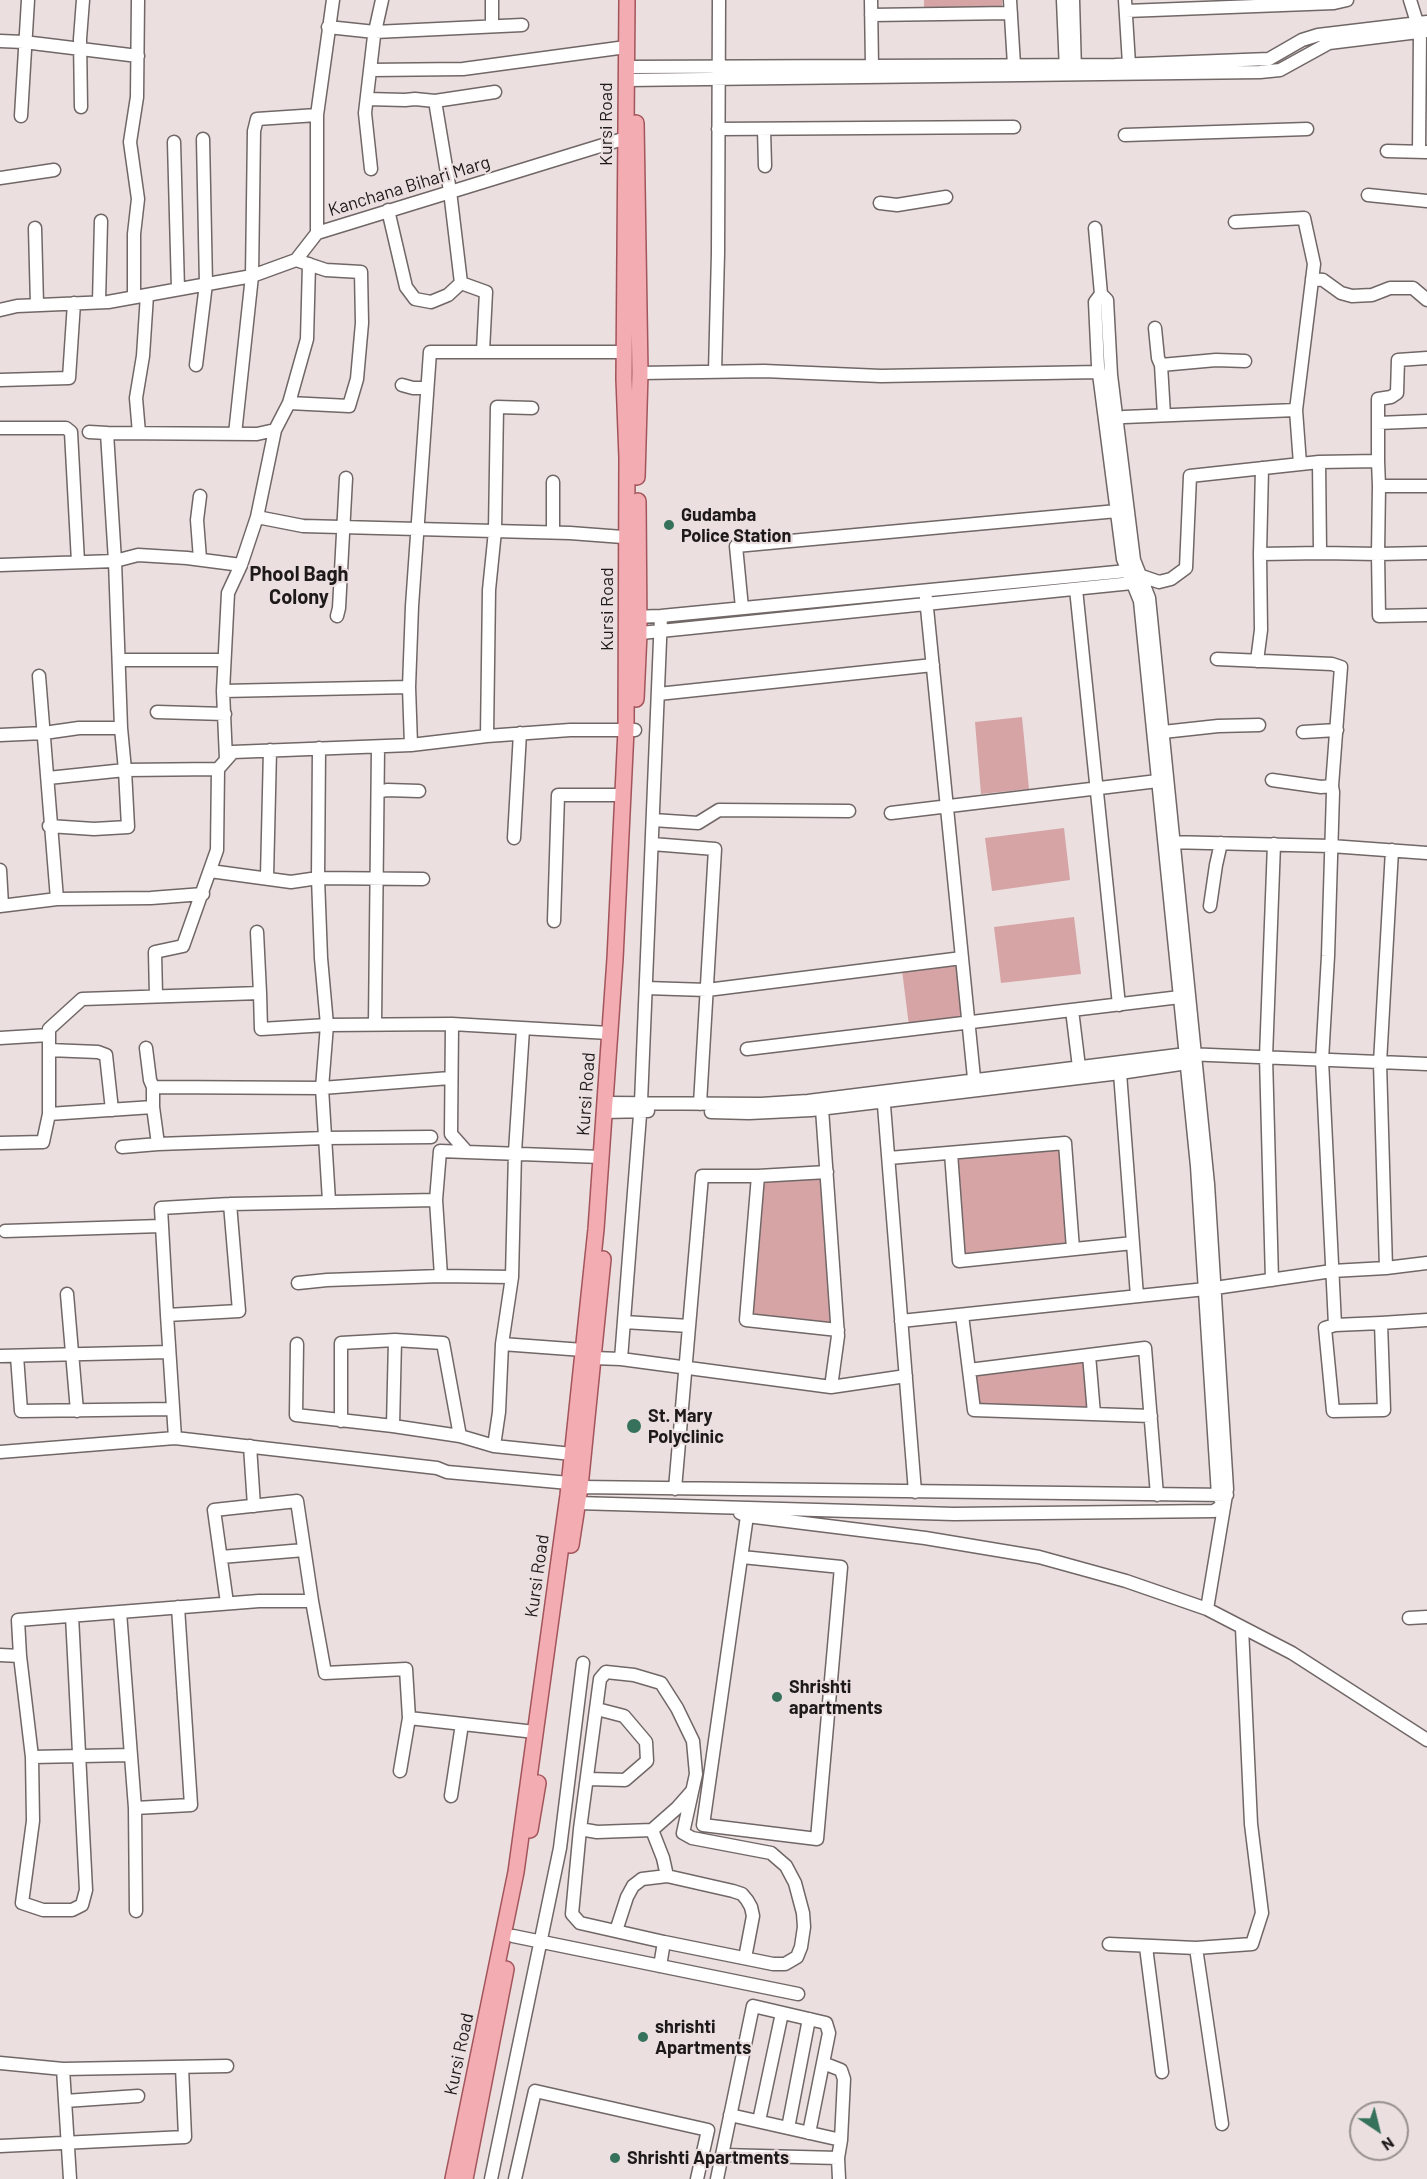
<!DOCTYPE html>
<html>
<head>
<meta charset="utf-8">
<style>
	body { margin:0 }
	#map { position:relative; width:1427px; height:2179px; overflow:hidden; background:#ebdfdf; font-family:Barlow,sans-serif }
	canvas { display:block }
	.north { position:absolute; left:1349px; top:2101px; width:60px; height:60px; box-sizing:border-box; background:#ebdfdf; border:2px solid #999090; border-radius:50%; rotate:145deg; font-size:16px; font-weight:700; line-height:24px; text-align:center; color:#1e1a1a }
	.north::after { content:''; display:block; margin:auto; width:21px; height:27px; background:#36715b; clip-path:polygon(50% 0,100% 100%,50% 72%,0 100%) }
</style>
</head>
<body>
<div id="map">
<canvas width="1427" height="2179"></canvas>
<div class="north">N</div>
</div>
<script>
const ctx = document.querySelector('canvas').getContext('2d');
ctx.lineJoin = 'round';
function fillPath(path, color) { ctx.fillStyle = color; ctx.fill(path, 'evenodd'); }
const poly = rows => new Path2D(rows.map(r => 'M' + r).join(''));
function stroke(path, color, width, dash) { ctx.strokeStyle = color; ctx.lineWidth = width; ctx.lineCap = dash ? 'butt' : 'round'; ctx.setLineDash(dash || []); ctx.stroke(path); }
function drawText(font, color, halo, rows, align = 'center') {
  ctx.font = font + ' Barlow,sans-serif'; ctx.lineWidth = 4.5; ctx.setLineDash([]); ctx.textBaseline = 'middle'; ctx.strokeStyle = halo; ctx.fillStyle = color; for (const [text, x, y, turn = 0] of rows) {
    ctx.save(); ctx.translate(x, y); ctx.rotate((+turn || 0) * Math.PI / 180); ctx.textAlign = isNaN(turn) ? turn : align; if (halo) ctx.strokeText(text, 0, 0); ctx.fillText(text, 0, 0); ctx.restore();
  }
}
fillPath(poly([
	[924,0,1002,0,1002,7,924,9],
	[1022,717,1029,789,981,794,975,722],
	[1064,828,1070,880,992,891,985,838],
	[1074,917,1081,974,1001,983,994,927],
	[956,964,962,1019,909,1026,902,970],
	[1061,1149,1067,1245,963,1256,955,1158],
	[822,1178,833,1324,751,1314,761,1181],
	[1085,1361,1087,1410,978,1406,973,1374]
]), '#d6a4a5');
const minor = poly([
	[492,0,492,26],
	[871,0,872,66],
	[1010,0,1014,65],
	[1063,0,1066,71],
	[1073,0,1075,71],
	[1125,0,1129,64],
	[1410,0,1420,32,1419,152],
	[1126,11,1334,3,1347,0],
	[871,15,1011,13],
	[328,27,375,32,522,25],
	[0,41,24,42,138,56],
	[627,67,1115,65,1269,59,1302,40,1318,35,1427,22],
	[370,70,463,69,626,47],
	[626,80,1260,72,1280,70,1329,43,1427,31],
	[367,99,405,100,415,99,435,101,495,92],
	[435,101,450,191,461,283],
	[81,107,80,39,83,0],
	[21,116,28,0],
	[718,129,1014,127],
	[764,129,765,166],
	[1125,135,1307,129],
	[174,142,178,289],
	[1387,151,1426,152],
	[371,169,365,113,374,36,382,0],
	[0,178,54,170],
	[1368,195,1427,201],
	[880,203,897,205,946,197],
	[388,210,406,287,415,299,431,302,448,295,461,283],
	[1235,222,1304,218,1314,264,1296,410],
	[35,228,37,305],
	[1095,228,1101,294,1107,300,1111,375,1134,560,1149,598,1208,1184,1227,1489,1207,1609,1292,1653,1427,1740],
	[317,233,317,115,333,0],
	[296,260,326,270,361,272,362,323,357,379,349,406,289,403,275,430,257,434,107,433,115,561,121,728,125,770,218,769,233,752,411,745,487,736,570,730,635,730],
	[1312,279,1323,280,1341,293,1352,296,1372,295,1390,288,1413,288,1427,300],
	[461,283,486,292,483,351],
	[1101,294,1095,302,1098,366,1123,559,1140,601,1197,1166,1218,1495,1222,1502],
	[134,297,134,234,138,199,130,142,137,97,138,0],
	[99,302,101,221],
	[0,310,17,306,108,302,252,276,296,260,317,233,626,138],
	[1155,328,1158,358,1161,365,1164,415],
	[196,365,206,284,203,139],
	[1161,365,1216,360,1245,361],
	[715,372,718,253,719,0],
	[640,373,764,371,881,376,1099,372],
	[0,380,69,378,74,303],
	[402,385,413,388,426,388],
	[289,403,307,339,309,264],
	[1116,419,1124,417,1296,410,1300,464],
	[1427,421,1378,423,1378,461,1379,486,1427,486],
	[1378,423,1378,399,1391,397,1397,393,1398,360,1427,358],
	[0,428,66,428,71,432,78,562],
	[89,432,107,433],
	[139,433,136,398,143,356,147,295],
	[235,434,252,276,254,131,257,119,317,115],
	[1319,462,1320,550,1322,553,1378,554,1379,616,1427,615],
	[1379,486,1378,554,1427,553],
	[200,496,197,520,200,559],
	[257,517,303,526,570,533,636,538],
	[553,532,553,482],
	[1260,554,1322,553],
	[0,565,115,561,138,555,187,558,241,565],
	[1076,589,1119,1005],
	[926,598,975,1088],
	[742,608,736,546,1117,511],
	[337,616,339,608,346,478],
	[631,617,661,616,1127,571,1159,582,1171,579,1186,568,1190,476,1319,462,1378,461],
	[631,634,1132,583,1138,579],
	[1217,659,1332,664,1341,667,1332,786,1333,792,1328,956,1322,1060,1335,1325],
	[119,660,224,660],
	[1257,661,1261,630,1260,554,1262,468],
	[39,676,57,899],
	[223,691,409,687],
	[658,694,933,665],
	[157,712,225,714],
	[1163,732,1218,726,1259,725],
	[1303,732,1337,730],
	[0,735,44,733,79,728,121,728],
	[487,736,489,590,495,531,497,407,532,408],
	[411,745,409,687,412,606,430,352,624,352],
	[319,748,318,878,321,958,327,1025,261,1029,260,993,82,999,49,1029,49,1114,153,1107,158,1144,325,1138,431,1137],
	[226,759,223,691,228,593,241,565,257,517,275,430],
	[48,778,125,770,128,827,94,829,49,826],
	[1272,780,1321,787,1332,786],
	[378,792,387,790,419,791],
	[891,813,1166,780],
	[653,820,698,823,719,810,849,811],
	[514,838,520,733],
	[1168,842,1331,846,1427,853],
	[652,844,715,849,700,1104],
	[0,870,2,905],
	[210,871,291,882,318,878,423,879],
	[267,877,270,750],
	[0,906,57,899,151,898,203,894],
	[1210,906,1216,865,1221,843],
	[554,921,558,795,623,795],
	[257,932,260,993],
	[646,988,707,990,962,958],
	[156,996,155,952,183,946,217,850,218,769],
	[1072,1010,1079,1067],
	[375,1024,378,747],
	[452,1024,451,1134,467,1152],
	[0,1038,49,1035],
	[146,1048,150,1080,153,1087,153,1107],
	[747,1049,1180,997],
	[49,1050,98,1052,106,1055,112,1110],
	[1120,1073,1137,1296],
	[153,1087,322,1088,450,1078],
	[883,1093,915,1492],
	[604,1103,761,1104,808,1101,1186,1054,1427,1064],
	[822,1109,838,1336,831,1387],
	[604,1112,648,1111],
	[711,1112,749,1113,811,1110,1120,1073,1187,1063,1192,1058],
	[0,1143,43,1142,49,1114],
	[122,1147,158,1144],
	[951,1153,959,1261,1133,1243],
	[889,1158,1065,1143,1073,1249],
	[758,1176,746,1320,838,1330],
	[329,1201,322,1088,327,1025,452,1024,609,1033],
	[230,1204,161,1208,167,1315,239,1311,230,1204,436,1200],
	[5,1231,161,1226],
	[1386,1268,1427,1263],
	[512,1277,515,1152,523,1029],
	[1272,1280,1266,1057,1274,844],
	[298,1283,327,1280,441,1276],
	[67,1294,77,1411],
	[962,1315,974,1410,1151,1416],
	[901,1321,1215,1288,1332,1271,1386,1268,1380,1063,1392,850],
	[624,1322,689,1326],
	[1381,1323,1384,1410,1333,1411,1325,1328,1335,1325,1381,1323,1427,1320],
	[297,1344,296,1415,393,1426,460,1436,494,1446,572,1454],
	[583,1350,502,1344,512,1277,441,1276,436,1200,440,1151,601,1157],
	[1089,1355,1094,1414],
	[0,1356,169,1352],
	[17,1356,21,1411,173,1409],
	[593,1358,621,1359,831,1387,906,1376],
	[621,1359,641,1102,661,616],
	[969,1370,1145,1348,1157,1495],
	[341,1421,341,1343,395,1340,443,1343,460,1436],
	[393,1426,395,1340],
	[175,1438,437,1468,447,1472,569,1483],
	[250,1446,254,1506],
	[494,1446,499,1412,502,1344],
	[0,1452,175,1438,167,1315],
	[675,1489,702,1176,758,1176,827,1172],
	[1223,1505,1214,1511,954,1514,577,1503,568,1495,580,1487,1227,1495],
	[740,1513,747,1516,925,1538,1039,1557,1126,1581,1207,1609],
	[221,1557,304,1550],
	[742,1557,841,1567,817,1839,703,1825,747,1516],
	[227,1603,214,1510,297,1501,312,1601],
	[120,1612,135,1808,191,1805,178,1607],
	[1409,1618,1427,1617],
	[0,1655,20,1656,18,1620,259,1601,312,1601,325,1673,406,1669,409,1718,535,1732],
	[20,1656,32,1757,33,1821,22,1903,43,1910,72,1910,82,1905,86,1890,72,1616],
	[32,1757,131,1755],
	[400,1771,409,1718],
	[588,1779,625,1780,647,1761,646,1742,624,1716,597,1709],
	[451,1796,462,1724],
	[135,1808,136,1911],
	[580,1829,597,1832,652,1830,677,1808,692,1791],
	[652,1830,663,1858,667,1876,733,1891,742,1894,747,1900,751,1907,753,1916,745,1958],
	[616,1931,627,1897,633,1886,642,1879,667,1876],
	[513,1936,798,1994],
	[1109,1944,1196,1948,1252,1944,1262,1913,1251,1824,1242,1628],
	[1146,1947,1162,2072],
	[1196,1948,1222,2124],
	[660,1966,664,1942,773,1964,785,1964,797,1957,801,1947,804,1927,803,1913,795,1883,786,1866,771,1853,692,1838,683,1833,696,1774,693,1741,677,1708,661,1683,634,1675,606,1672,600,1679,580,1829,572,1914,580,1923,664,1942],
	[0,2063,63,2069,70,2179],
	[63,2069,227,2066],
	[65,2101,138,2096],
	[759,2121,782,2013],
	[788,2128,809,2019],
	[809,2133,823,2063],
	[0,2146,185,2137,182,2067],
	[722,2155,838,2158,841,2140,730,2115],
	[838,2158,839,2179],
	[491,2179,560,1848,583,1663],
	[515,2179,535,2091,708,2130,697,2179],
	[717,2179,753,2006,826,2023,829,2033,823,2063,841,2070,844,2079,841,2140]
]);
const major = poly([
	[636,123,640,373,637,477],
	[636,699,639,633,638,501],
	[571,1545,580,1487,603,1259],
	[530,1830,538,1783],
	[453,2179,516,1872,568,1495,596,1229,615,959,626,730,627,458,624,379,627,0],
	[465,2179,506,1969]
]);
stroke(minor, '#716767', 15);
stroke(major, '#a3555b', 18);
stroke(minor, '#fff', 12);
stroke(major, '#f2acb2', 15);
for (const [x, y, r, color] of [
	[669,525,6,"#36715b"],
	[634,1426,8,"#36715b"],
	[777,1697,6,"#36715b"],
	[643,2037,6,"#36715b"],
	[615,2158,6,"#36715b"]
]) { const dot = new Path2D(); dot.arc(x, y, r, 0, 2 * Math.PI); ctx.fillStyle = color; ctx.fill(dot); stroke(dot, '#ebdfdf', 2); }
drawText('18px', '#1e1a1a', '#ebdfdf', [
	["Kursi Road",606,124,-90],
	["Kanchana Bihari Marg",409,186,-17],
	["Kursi Road",607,609,-90],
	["Kursi Road",586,1094,-86],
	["Kursi Road",537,1576,-82],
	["Kursi Road",459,2054,-78]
]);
drawText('bold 18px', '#1e1a1a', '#ebdfdf', [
	["Gudamba",681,515],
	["Police Station",681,536],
	["St. Mary",648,1416],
	["Polyclinic",648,1437],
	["Shrishti",789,1687],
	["apartments",789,1708],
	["shrishti",655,2027],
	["Apartments",655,2048],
	["Shrishti Apartments",627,2158]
], 'left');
drawText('bold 20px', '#1e1a1a', '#ebdfdf', [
	["Phool Bagh",299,574],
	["Colony",299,597]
]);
</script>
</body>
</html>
